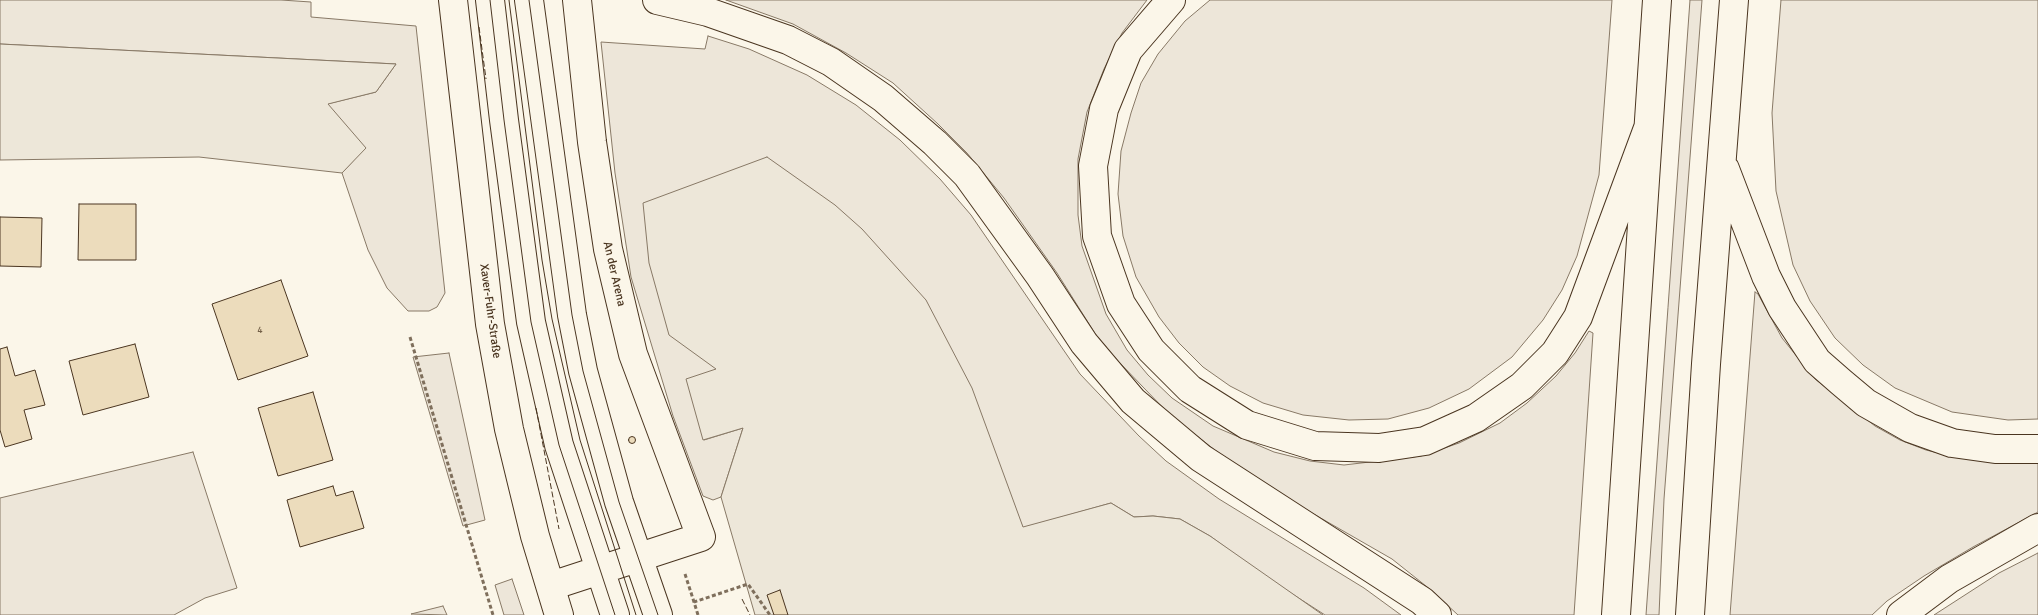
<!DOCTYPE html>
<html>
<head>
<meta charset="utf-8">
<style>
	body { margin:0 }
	canvas { display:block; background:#fbf6e9 }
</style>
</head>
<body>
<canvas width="2038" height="615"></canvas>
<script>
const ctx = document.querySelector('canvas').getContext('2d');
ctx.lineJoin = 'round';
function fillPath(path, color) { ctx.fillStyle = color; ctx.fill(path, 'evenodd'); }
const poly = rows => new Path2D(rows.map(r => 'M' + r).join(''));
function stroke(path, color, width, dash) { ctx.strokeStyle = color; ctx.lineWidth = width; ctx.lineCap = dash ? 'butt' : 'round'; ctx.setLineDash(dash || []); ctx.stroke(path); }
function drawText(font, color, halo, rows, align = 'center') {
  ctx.font = font + ' Signika,sans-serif'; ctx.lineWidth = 4; ctx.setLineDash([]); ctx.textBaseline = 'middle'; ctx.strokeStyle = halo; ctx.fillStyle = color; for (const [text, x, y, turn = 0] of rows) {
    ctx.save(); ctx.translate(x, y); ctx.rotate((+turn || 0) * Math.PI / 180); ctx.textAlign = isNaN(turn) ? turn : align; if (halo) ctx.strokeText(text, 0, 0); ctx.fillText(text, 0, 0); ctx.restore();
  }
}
const green = poly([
	[0,0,281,0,311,2,311,17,416,26,445,293,437,307,429,311,408,311,387,288,368,250,342,173,365,148,327,104,376,92,396,64,0,44,0,0],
	[726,0,1147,0,1122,33,1104,69,1087,112,1078,159,1078,215,1082,246,1106,314,1127,350,1148,375,1172,398,1213,426,1274,452,1310,461,1344,465,1421,456,1459,443,1500,423,1527,403,1556,376,1575,353,1589,331,1593,333,1574,615,1458,615,1431,590,1392,559,1291,501,1225,458,1169,414,1117,360,1096,335,1057,273,1004,198,967,153,938,124,893,83,846,53,793,24,726,0],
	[1210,0,1612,0,1599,175,1577,256,1562,290,1543,320,1512,357,1469,389,1429,408,1388,419,1349,420,1303,415,1263,403,1230,386,1203,367,1179,343,1159,317,1136,277,1123,236,1118,194,1121,151,1131,113,1141,83,1158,54,1185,21,1210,0],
	[1690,0,1702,0,1664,499,1659,615,1646,615,1690,0],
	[1781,0,2038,0,2038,419,2008,420,1952,412,1895,388,1863,365,1835,338,1810,301,1793,265,1776,191,1772,113,1781,0],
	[708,36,749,49,807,75,856,105,900,140,940,179,971,215,1080,374,1139,436,1166,461,1219,499,1364,588,1401,615,1325,615,1266,577,1210,536,1180,519,1153,516,1134,517,1111,503,1023,528,1002,474,716,370,704,440,743,428,721,497,713,500,703,496,673,416,631,277,615,173,601,42,705,49,708,36],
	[1755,292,1758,294,1782,338,1815,379,1875,426,1900,440,1926,450,1955,457,2013,463,2038,462,2038,512,1973,547,1924,576,1887,601,1872,615,1730,615,1755,292],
	[449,353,485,520,463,526,413,357,449,353],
	[193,452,237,588,205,598,174,615,0,615,0,498,193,452],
	[2038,553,2038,615,1934,615,1999,573,2038,553],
	[512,579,524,615,504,615,495,585,512,579],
	[443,606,447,615,411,614,443,606]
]);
fillPath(green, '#ede6d9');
stroke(green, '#887966', 1);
const parking = poly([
	[0,44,396,64,376,92,328,104,366,148,342,173,199,157,0,160,0,44],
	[767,157,835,205,862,229,926,300,972,388,1023,527,1111,503,1134,517,1153,516,1180,519,1210,536,1323,615,755,615,721,497,743,428,703,440,686,379,716,369,669,335,649,263,643,203,767,157]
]);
fillPath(parking, '#ede7d9');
stroke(parking, '#887966', 1);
const building = poly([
	[79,204,136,204,136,260,78,260,79,204],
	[0,217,42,218,41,267,0,266,0,217],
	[281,280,308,356,238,380,212,304,281,280],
	[135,344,149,397,83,415,69,361,135,344],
	[7,347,15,376,35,370,45,405,24,410,32,439,5,447,0,430,0,349,7,347],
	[313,392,333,460,278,476,258,408,313,392],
	'628.5 440a3.5 3.5 0 1 1 7 0a3.5 3.5 0 1 1-7 0Z',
	[333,486,336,496,353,491,364,528,300,547,287,500,333,486],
	[780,590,788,615,774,615,767,595,780,590]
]);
fillPath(building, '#ecdcbc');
stroke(building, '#4a3520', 1);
const minor = poly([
	[453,0,490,324,509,429,535,536,559,615],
	[490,0,504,120,531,322,559,445,615,615],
	[529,0,572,315,583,371,619,502,658,615],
	[551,586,701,537,633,354,608,249,592,142,577,0]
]);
const highway = poly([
	[657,0,708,12,788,40,831,62,883,98,935,143,967,175,1040,276,1084,343,1133,401,1201,458,1422,601,1437,615],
	[1171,0,1128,50,1104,109,1093,166,1097,236,1121,304,1151,350,1190,389,1247,425,1315,446,1379,448,1425,441,1476,418,1522,386,1555,353,1578,317,1648,128],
	[1725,169,1766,276,1782,308,1817,361,1841,382,1866,403,1910,428,1952,443,1995,449,2038,449],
	[1616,615,1657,0],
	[1690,615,1706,364,1734,0],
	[1901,615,1949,579,2038,528]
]);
stroke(minor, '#4a3520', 30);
stroke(highway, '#4a3520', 30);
stroke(poly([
	[410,337,493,615],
	[685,574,694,602],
	[698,615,694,602,748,584,770,615]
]), '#7f6f5c', 3, [4, 2.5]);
stroke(minor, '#fbf6e9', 28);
stroke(highway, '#fbf6e9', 28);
stroke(poly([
	[490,0,504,120,531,322,559,445,615,615],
	[509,0,542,260,552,319,580,440,636,615],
	[529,0,572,315,583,371,619,502,658,615]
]), '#4a3520', 1);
stroke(poly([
	[479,27,486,79],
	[536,408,559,529],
	[742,599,750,615]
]), '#4a3520', 1, [6, 2.5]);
drawText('10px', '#725f47', null, [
	["4",260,330]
]);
drawText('12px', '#4a3520', '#fbf6e9', [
	["An der Arena",614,274,77],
	["Xaver-Fuhr-Straße",490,311,82]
]);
</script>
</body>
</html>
